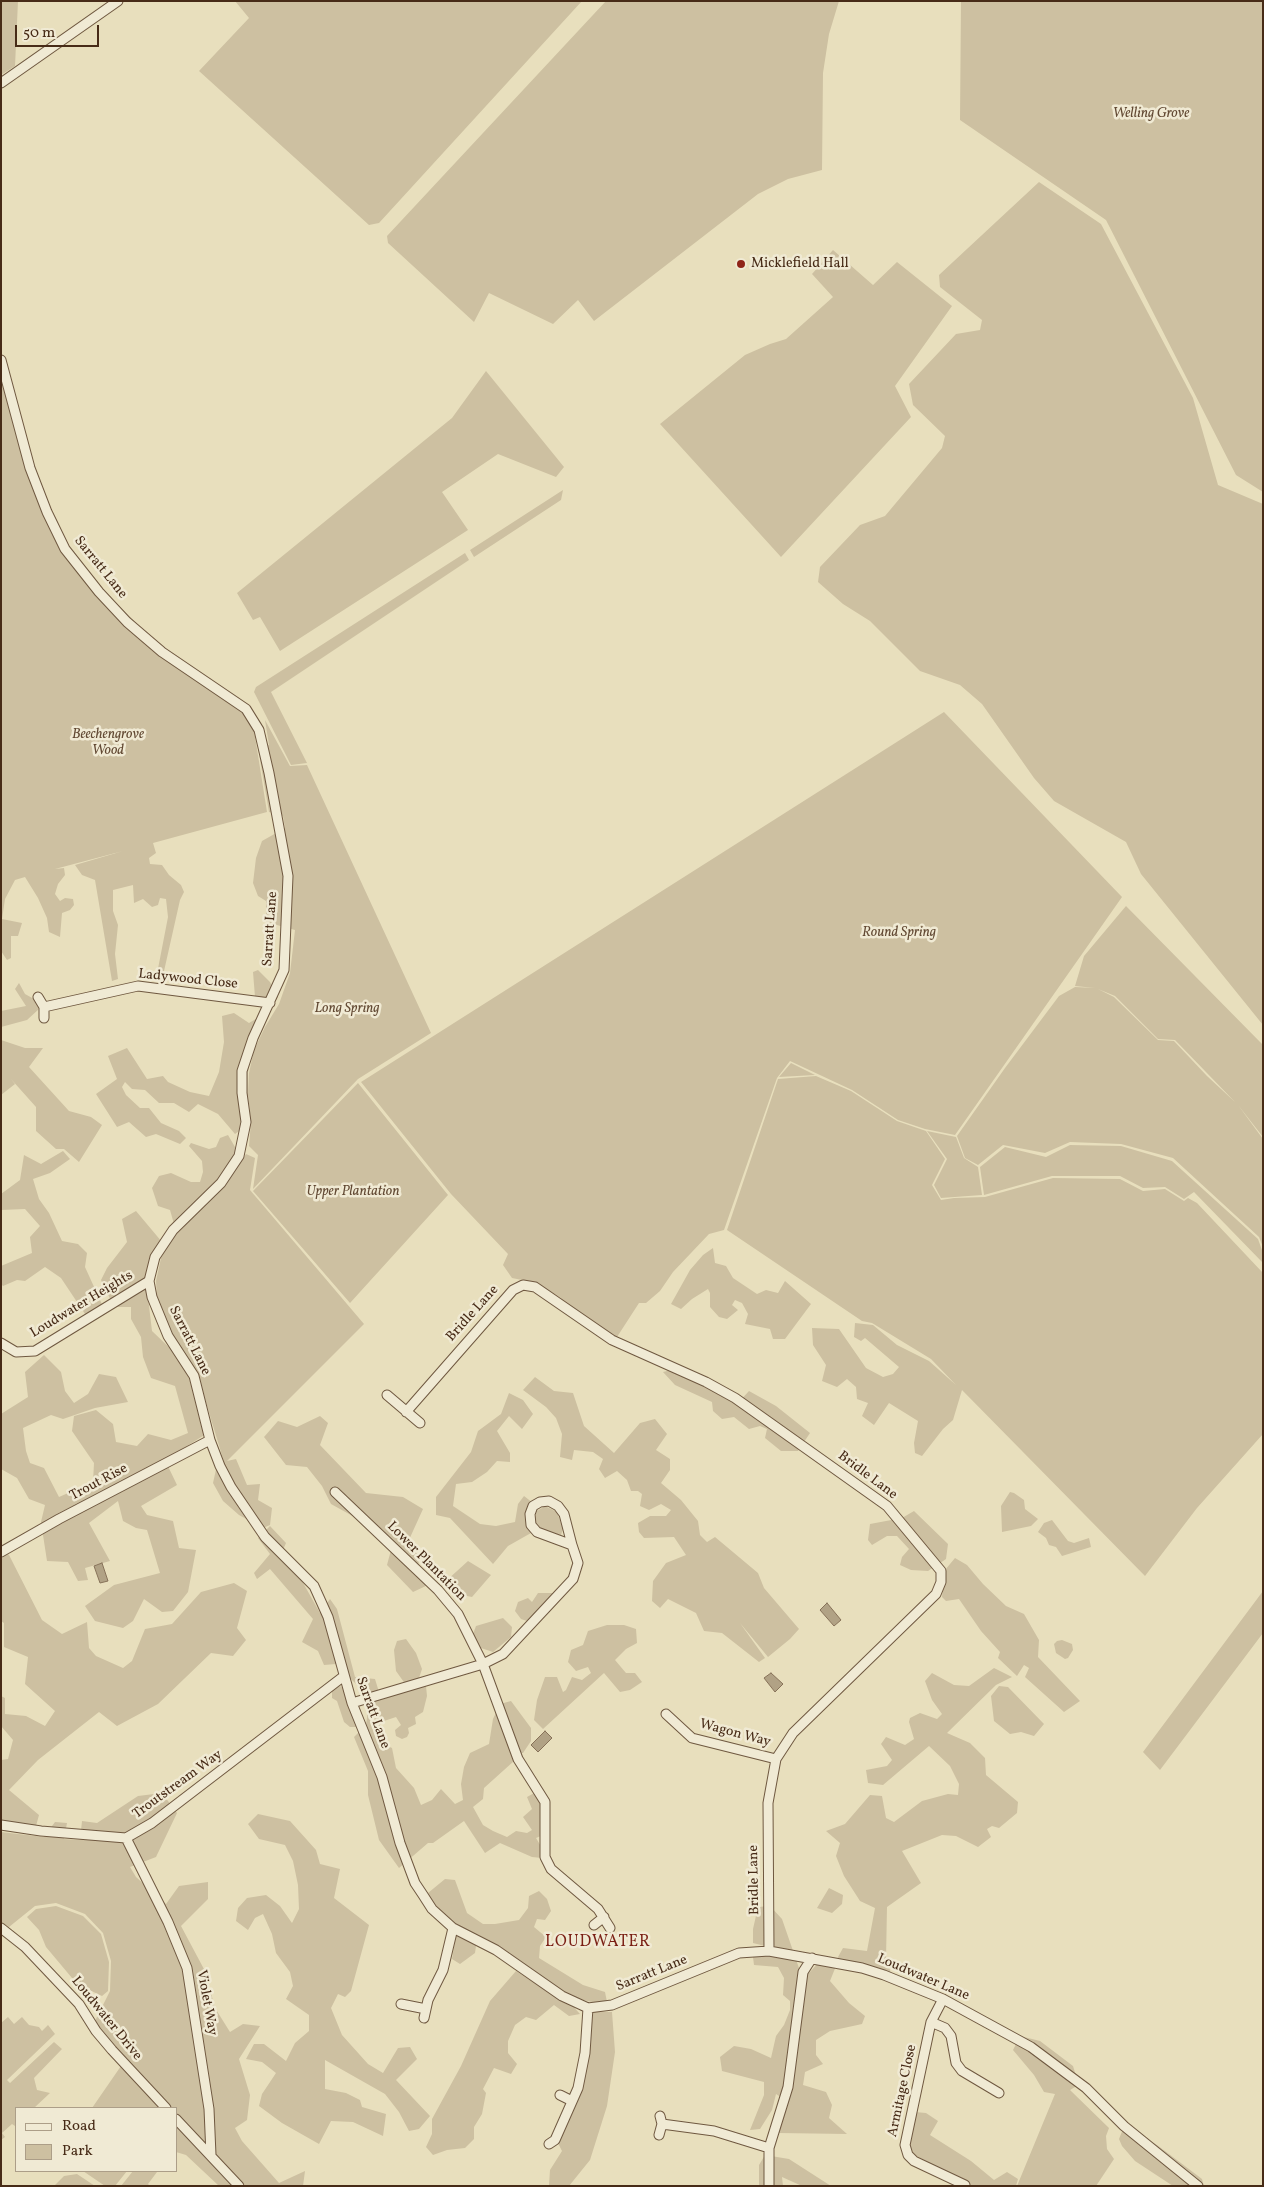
<!DOCTYPE html>
<html>
<head>
<meta charset="utf-8">
<style>
	body { margin:0 }
	#map { position:relative; width:1264px; height:2187px; overflow:hidden; background:#e8dfbd; font-family:Vollkorn,serif }
	canvas { display:block }
	.frame { position:absolute; inset:0; border:2px solid #472b17; pointer-events:none }
	.legend { position:absolute; left:15px; top:2107px; width:162px; height:65px; box-sizing:border-box; background:#f0ead4; border:1px solid #ac9e88; margin:0; padding:6px 9px; list-style:none; font-size:15px; color:#472b17 }
	.legend li { display:flex; align-items:center; gap:10px; height:25px }
	.legend b { width:25px; border:1px solid #ac9e88 }
	.scale { position:absolute; left:15px; top:25px; width:84px; height:22px; box-sizing:border-box; border:2px solid #472b17; border-top:0; padding-left:6px; font-size:15px; line-height:18px; white-space:nowrap; color:#472b17; -webkit-text-stroke:4px #f0ead4; paint-order:stroke }
</style>
</head>
<body>
<div id="map">
<canvas width="1264" height="2187"></canvas>
<div class="frame"></div>
<ul class="legend">
<li><b style="height:6px;background:#f0ead4"></b>Road</li>
<li><b style="height:14px;background:#cdc0a1"></b>Park</li>
</ul>
<div class="scale">50 m</div>
</div>
<script>
const ctx = document.querySelector('canvas').getContext('2d');
ctx.lineJoin = 'round';
function fillPath(path, color) { ctx.fillStyle = color; ctx.fill(path, 'evenodd'); }
const poly = rows => new Path2D(rows.map(r => 'M' + r).join(''));
function stroke(path, color, width, dash) { ctx.strokeStyle = color; ctx.lineWidth = width; ctx.lineCap = dash ? 'butt' : 'round'; ctx.setLineDash(dash || []); ctx.stroke(path); }
function drawText(font, color, halo, rows, align = 'center') {
  ctx.font = font + ' Vollkorn,serif'; ctx.lineWidth = 5; ctx.setLineDash([]); ctx.textBaseline = 'middle'; ctx.strokeStyle = halo; ctx.fillStyle = color; for (const [text, x, y, turn = 0] of rows) {
    ctx.save(); ctx.translate(x, y); ctx.rotate((+turn || 0) * Math.PI / 180); ctx.textAlign = isNaN(turn) ? turn : align; if (halo) ctx.strokeText(text, 0, 0); ctx.fillText(text, 0, 0); ctx.restore();
  }
}
fillPath(poly([
	[1,1,18,1,15,66,1,75],
	[235,1,582,1,379,223,369,225,199,71,249,18],
	[606,1,839,1,829,34,823,73,822,170,788,179,758,194,594,321,578,300,553,324,489,293,474,322,388,243,387,236],
	[961,1,1263,1,1263,492,1236,475,1106,220,960,120],
	[1039,182,1101,224,1193,398,1218,485,1263,504,1263,1025,1141,874,1126,842,1054,801,1034,778,982,704,960,685,920,671,870,621,843,604,818,582,820,567,860,525,885,516,942,448,945,436,913,405,909,384,956,334,980,330,982,320,940,287,939,275],
	[833,250,873,285,897,262,952,306,895,386,911,417,781,557,660,424,745,355,770,344,786,339,833,297,812,274],
	[1,350,28,449,64,552,169,655,243,712,254,730,267,812,153,843,156,853,149,858,150,864,162,865,169,875,181,885,184,892,180,900,162,980,156,979,168,917,166,899,160,898,158,905,152,907,143,899,134,903,133,885,113,890,113,911,118,925,115,954,118,979,112,981,95,880,82,875,75,865,123,851,55,869,64,868,65,875,58,884,55,894,60,901,65,898,73,899,74,905,70,910,62,913,60,937,49,932,47,918,38,898,25,877,15,880,5,899,2,919,22,923,18,936,11,936,11,958,7,960,1,951],
	[486,371,564,467,556,477,498,454,442,492,468,530,280,651,260,617,253,620,237,593,452,418],
	[563,490,561,500,474,557,470,550],
	[465,553,469,560,271,692,307,763,291,765,254,692,256,687],
	[944,712,1122,897,955,1135,925,1129,898,1120,852,1090,790,1061,777,1078,724,1230,709,1234,673,1272,660,1291,646,1303,639,1303,617,1337,612,1337,595,1326,591,1320,568,1314,561,1298,548,1290,540,1294,526,1289,522,1280,512,1278,503,1265,508,1254,451,1194,361,1082],
	[265,720,290,766,307,765,431,1033,358,1079,253,1189,258,1155,249,1146,251,1121,248,1095,250,1123,235,1134,218,1114,198,1104,189,1112,174,1103,159,1103,145,1090,132,1089,125,1082,122,1087,126,1095,140,1108,149,1108,161,1123,179,1131,186,1138,180,1144,156,1134,146,1137,129,1122,117,1127,96,1094,117,1079,108,1056,127,1048,147,1079,163,1076,168,1082,190,1092,209,1096,219,1072,224,1042,222,1016,234,1013,249,1023,261,1016,265,1006,255,997,253,972,258,970,270,982,278,997,262,1024,253,1049,248,1072,248,1094,249,1073,254,1050,265,1027,279,1004,290,973,295,930,266,922,266,901,258,896,253,883,256,858,262,841,285,828,283,816,269,812,258,748,269,745],
	[1126,906,1263,1045,1263,1137,1238,1105,1263,1139,1263,1247,1259,1237,1173,1158,1121,1144,1070,1142,1045,1153,1003,1145,978,1165,965,1158,957,1136,1005,1068,1059,996,1075,987,1095,988,1075,986,1084,956],
	[1098,989,1115,996,1158,1039,1175,1040,1235,1102,1207,1076,1174,1041,1158,1040,1114,997],
	[19,983,25,994,34,999,39,1009,27,1020,1,1027,1,1011,26,1006,15,989],
	[1,1040,25,1048,43,1048,29,1067,69,1111,91,1117,102,1125,79,1162,64,1149,56,1149,36,1131,36,1107,11,1079,15,1084,1,1095],
	[791,1063,815,1075,779,1077],
	[816,1076,851,1091,897,1121,926,1131,945,1159,932,1185,941,1200,954,1198,985,1197,1053,1178,1120,1179,1143,1191,1165,1189,1184,1201,1188,1198,1197,1203,1263,1273,1263,1434,1197,1508,1145,1576,962,1390,953,1420,943,1429,922,1456,915,1453,914,1443,918,1421,889,1403,874,1425,862,1416,868,1403,857,1399,856,1387,847,1379,837,1387,822,1381,826,1365,813,1345,812,1328,839,1329,866,1368,883,1377,893,1374,899,1367,865,1338,861,1341,854,1337,855,1323,873,1325,897,1345,929,1361,956,1385,931,1359,872,1323,862,1321,727,1230,778,1079],
	[358,1083,448,1195,350,1303,253,1191],
	[927,1131,956,1137,964,1158,978,1167,982,1195,941,1198,934,1185,947,1159],
	[228,1135,235,1147,239,1160,185,1223,224,1186,246,1154,255,1158,250,1190,364,1324,227,1461,236,1459,247,1485,260,1484,258,1500,272,1508,270,1525,263,1528,239,1515,223,1501,213,1483,217,1465,224,1462,197,1373,172,1334,157,1297,156,1281,161,1258,176,1231,170,1210,158,1206,152,1188,159,1176,171,1173,191,1182,200,1182,203,1172,202,1161,189,1146,191,1143,209,1149,216,1147,220,1138],
	[1070,1145,1121,1146,1172,1161,1258,1239,1263,1253,1263,1263,1194,1192,1184,1199,1165,1187,1143,1188,1120,1176,1052,1176,984,1195,980,1167,1005,1147,1046,1157],
	[63,1151,70,1159,50,1173,33,1179,39,1199,49,1213,62,1241,78,1244,87,1253,85,1267,105,1311,89,1320,61,1278,45,1267,25,1281,17,1280,3,1286,1,1284,1,1266,32,1253,30,1237,40,1226,25,1209,1,1210,1,1194,20,1180,24,1155,41,1164],
	[136,1211,162,1242,147,1289,152,1331,175,1353,189,1378,206,1434,165,1460,177,1485,141,1506,147,1515,173,1521,179,1548,196,1550,188,1592,173,1611,162,1612,144,1599,133,1621,123,1628,95,1621,85,1606,114,1585,160,1573,147,1530,136,1528,123,1521,118,1501,89,1523,110,1561,85,1568,88,1580,78,1581,68,1562,47,1561,41,1522,45,1505,29,1499,17,1478,1,1469,1,1414,28,1397,25,1372,44,1355,61,1372,65,1391,74,1403,88,1394,99,1374,116,1377,128,1402,95,1408,63,1419,51,1415,23,1428,26,1451,30,1463,44,1468,59,1497,93,1482,94,1463,72,1431,74,1416,96,1410,113,1424,116,1442,137,1446,148,1434,171,1440,188,1433,175,1386,151,1378,143,1357,141,1337,131,1319,131,1307,114,1307,101,1280,107,1268,127,1242,122,1219],
	[713,1248,715,1263,726,1266,733,1278,757,1294,766,1290,778,1293,785,1281,811,1304,785,1339,773,1339,770,1329,745,1324,748,1314,742,1303,735,1300,732,1305,738,1310,727,1319,719,1317,710,1307,710,1293,708,1289,692,1299,681,1309,671,1304,690,1270,703,1255],
	[679,1368,703,1379,723,1397,737,1404,749,1391,776,1406,810,1433,798,1451,781,1451,765,1438,767,1429,760,1426,749,1429,734,1417,722,1419,713,1411,712,1402,675,1385,663,1372],
	[535,1377,554,1391,573,1393,584,1426,614,1453,640,1423,655,1419,667,1434,656,1450,670,1459,670,1470,661,1483,681,1500,698,1521,700,1535,707,1542,715,1537,758,1573,764,1588,799,1629,790,1639,768,1657,740,1623,765,1658,759,1662,722,1633,704,1631,696,1613,668,1599,660,1608,652,1601,653,1581,666,1563,686,1555,674,1537,644,1538,639,1532,638,1523,650,1516,666,1516,671,1510,661,1504,649,1510,640,1506,642,1494,638,1491,631,1491,627,1480,617,1471,605,1478,599,1469,603,1459,593,1452,574,1450,572,1460,560,1457,562,1434,556,1418,546,1407,523,1390],
	[509,1393,523,1400,533,1414,522,1429,509,1416,497,1431,510,1453,510,1462,497,1461,487,1472,472,1482,456,1484,453,1506,480,1524,496,1526,515,1522,518,1504,524,1496,533,1503,532,1517,526,1524,531,1533,508,1546,493,1564,450,1518,436,1515,436,1497,471,1452,478,1431,501,1414],
	[320,1416,328,1423,320,1445,366,1493,403,1497,423,1509,408,1542,419,1556,418,1574,428,1585,413,1592,387,1565,391,1550,358,1519,331,1504,322,1486,307,1467,286,1465,264,1437,278,1421,297,1427],
	[1010,1492,1014,1493,1024,1500,1025,1509,1038,1519,1031,1526,1002,1532,1001,1506],
	[545,1506,557,1512,563,1529,561,1535,539,1529,536,1524,534,1520,537,1511],
	[914,1511,948,1544,946,1559,928,1571,911,1570,900,1565,902,1557,909,1549,897,1536,887,1536,872,1545,868,1540,870,1524,902,1518],
	[1052,1520,1068,1541,1074,1543,1089,1538,1091,1547,1062,1556,1056,1547,1049,1545,1046,1538,1038,1532,1044,1523],
	[270,1526,286,1543,280,1557,302,1581,320,1613,330,1599,337,1609,355,1677,375,1679,379,1692,362,1697,360,1688,336,1664,324,1665,318,1651,302,1642,313,1619,270,1569,257,1579,254,1573,270,1554,258,1538],
	[1,1549,9,1555,42,1620,62,1634,87,1622,89,1648,96,1656,123,1668,132,1661,145,1629,172,1624,201,1592,234,1583,247,1591,237,1628,246,1640,233,1656,211,1653,158,1704,117,1726,99,1712,38,1760,9,1790,39,1815,36,1826,1,1821,1,1760,8,1759,13,1740,1,1726,1,1696,5,1698,5,1714,26,1716,45,1726,55,1711,25,1684,28,1657,4,1647,4,1623,1,1621],
	[955,1558,967,1565,983,1584,1006,1606,1024,1614,1039,1640,1038,1657,1080,1701,1064,1712,1025,1677,1029,1668,1024,1665,1017,1676,998,1658,1000,1652,981,1631,959,1599,946,1601,942,1597,945,1570],
	[468,1561,491,1575,472,1597,452,1593,446,1581],
	[1263,1591,1263,1633,1160,1770,1143,1752],
	[538,1593,554,1593,530,1622,521,1619,515,1611,518,1602,528,1598,532,1602],
	[503,1618,512,1627,511,1637,493,1652,481,1648,473,1634,476,1626],
	[607,1625,624,1625,636,1629,637,1643,626,1649,615,1660,626,1673,635,1673,642,1682,630,1690,620,1692,604,1673,543,1729,534,1720,537,1700,545,1677,557,1677,563,1692,566,1690,572,1677,582,1680,591,1673,588,1667,576,1671,568,1662,571,1650,583,1645,588,1631],
	[406,1639,416,1653,422,1669,418,1681,406,1685,396,1671,394,1650,397,1641],
	[1062,1640,1072,1644,1073,1650,1068,1658,1065,1659,1056,1653,1054,1644,1057,1641],
	[994,1668,1012,1677,996,1685,947,1733,970,1743,985,1758,986,1775,1018,1802,1017,1813,999,1828,992,1826,987,1829,991,1837,978,1847,956,1836,942,1835,902,1851,921,1883,887,1907,886,1959,891,1973,880,1979,863,1970,840,1966,838,1957,843,1948,867,1951,875,1908,860,1901,844,1876,836,1856,840,1843,826,1831,845,1824,870,1795,882,1796,886,1818,894,1822,922,1801,948,1794,958,1795,959,1784,950,1766,929,1746,883,1785,868,1783,866,1770,887,1766,892,1760,881,1744,886,1737,905,1745,914,1739,909,1722,910,1718,920,1713,937,1719,942,1714,932,1700,925,1681,932,1673,954,1685,969,1686],
	[340,1686,346,1689,359,1727,350,1727,344,1722,337,1701,332,1698,332,1690],
	[426,1686,427,1696,423,1712,415,1717,416,1724,408,1728,409,1733,407,1737,402,1739,396,1736,395,1730,401,1725,396,1717,381,1722,378,1732,383,1744,392,1748,396,1768,414,1788,421,1805,432,1800,441,1789,455,1804,463,1800,461,1784,464,1767,470,1753,489,1744,493,1719,500,1704,511,1701,531,1728,531,1741,523,1753,511,1753,514,1761,484,1788,483,1799,473,1807,483,1825,493,1831,507,1837,516,1831,527,1833,532,1830,523,1817,532,1809,527,1797,536,1792,542,1803,543,1835,536,1838,542,1848,542,1858,532,1857,500,1843,485,1853,464,1821,433,1843,428,1843,399,1868,379,1840,368,1795,368,1771,354,1737,366,1725,369,1703],
	[999,1686,1008,1687,1044,1724,1034,1736,1021,1732,1010,1734,994,1721,991,1696],
	[162,1793,177,1813,156,1857,130,1867,136,1877,166,1904,179,1886,208,1882,208,1899,181,1926,205,1971,215,2008,230,2032,243,2024,260,2026,239,2059,250,2095,247,2120,235,2128,242,2141,279,2183,305,2171,303,2186,246,2186,176,2113,176,2108,171,2108,123,2058,94,2023,110,1991,111,1961,103,1933,85,1914,56,1903,35,1906,9,1927,1,1922,1,1832,44,1837,55,1822,67,1823,64,1839,80,1840,82,1821,97,1823,138,1796],
	[258,1814,290,1821,316,1850,320,1864,340,1869,334,1898,369,1925,351,1991,345,1997,338,1994,331,2008,342,2035,368,2064,383,2073,398,2048,410,2047,417,2059,396,2080,430,2116,419,2129,409,2131,399,2112,385,2094,325,2060,325,2089,346,2093,360,2100,362,2107,386,2114,383,2136,353,2122,331,2121,319,2144,282,2123,259,2106,262,2094,276,2073,262,2062,246,2059,254,2044,264,2044,286,2061,295,2043,309,2031,309,2015,286,1999,293,1986,290,1972,276,1953,272,1934,263,1914,255,1918,248,1930,236,1921,238,1908,247,1898,266,1895,280,1906,292,1923,299,1909,298,1885,293,1861,285,1845,259,1839,248,1824],
	[445,1879,455,1880,467,1913,483,1924,495,1924,519,1920,528,1908,529,1896,539,1891,547,1899,551,1911,545,1920,537,1919,534,1927,546,1937,540,1946,539,1958,583,1985,605,1992,607,2002,596,2003,570,1997,570,2003,580,2014,569,2016,554,2005,536,2020,526,2017,515,2025,508,2041,508,2053,517,2064,511,2074,494,2068,483,2089,486,2093,482,2114,474,2127,474,2139,465,2148,447,2150,433,2155,426,2147,432,2134,432,2119,461,2066,490,2001,516,1971,539,1986,546,1982,477,1939,475,1953,460,1964,452,1959,456,1935,451,1932,433,1906,428,1893],
	[829,1888,843,1895,842,1904,832,1913,817,1908],
	[56,1906,83,1916,101,1934,109,1962,108,1991,102,1996,83,1987,72,1978,46,1947,39,1930,27,1917,36,1909],
	[770,1906,782,1919,800,1971,809,1973,818,1963,836,1966,830,1981,849,2003,865,2016,862,2024,830,2031,816,2040,816,2055,823,2064,805,2072,803,2085,826,2092,832,2105,829,2118,847,2134,778,2133,787,2101,776,2094,772,2110,760,2129,750,2130,764,2095,764,2082,722,2071,720,2057,734,2046,751,2049,771,2058,776,2036,784,2025,790,2010,790,2001,783,1995,784,1978,778,1967,754,1965,753,1957,768,1955,773,1948,753,1943,753,1929,758,1907],
	[593,2012,612,2012,615,2052,607,2106,590,2160,569,2186,549,2186,550,2170,562,2151,557,2141,588,2058],
	[8,2017,14,2024,22,2017,29,2025,39,2027,42,2031,48,2025,55,2034,7,2080,10,2083,54,2042,62,2049,34,2078,37,2090,50,2093,34,2108,16,2108,16,2125,15,2126,12,2124,2,2133,5,2137,1,2140,1,2023],
	[1020,2036,1040,2041,1073,2066,1077,2079,1075,2087,1070,2090,1109,2128,1106,2136,1107,2149,1114,2159,1096,2186,1017,2186,1055,2094,1044,2092,1034,2075,1013,2050],
	[121,2066,164,2108,92,2108],
	[915,2112,926,2113,938,2121,930,2135,971,2161,994,2180,1007,2172,1018,2179,1016,2186,971,2186,913,2154,908,2141],
	[176,2121,242,2186,219,2186,186,2155,176,2152],
	[1123,2129,1133,2131,1157,2145,1202,2179,1204,2186,1173,2186,1135,2161,1122,2146,1119,2139],
	[765,2155,789,2159,831,2186,802,2186,782,2177,783,2186,759,2186,759,2165],
	[83,2171,127,2171,115,2186,105,2186],
	[133,2171,155,2171,157,2172,148,2184,150,2186,121,2186],
	[77,2174,95,2186,54,2186,64,2176]
]), '#cdc0a1');
const water = poly([
	[102,1563,108,1581,100,1583,94,1566,102,1563],
	[827,1603,841,1620,834,1626,820,1610,827,1603],
	[771,1673,783,1684,775,1692,764,1678,771,1673],
	[545,1731,552,1738,538,1752,531,1745,545,1731]
]);
fillPath(water, '#b1a285');
stroke(water, '#877259', 1);
const minor = poly([
	[1,83,118,1],
	[1,360,30,468,47,512,65,549,99,592,127,622,162,652,246,709,259,730,269,773,288,876,284,970,253,1038,242,1071,242,1093,246,1122,239,1156,221,1183,173,1230,155,1257,149,1281,152,1297,168,1336,194,1376,210,1440,220,1466,231,1487,265,1537,314,1586,328,1617,352,1703,382,1777,400,1843,415,1883,423,1895,432,1909,453,1928,496,1950,562,1996,588,2008,612,2005,739,1953,769,1951,862,1968,884,1975,943,1999,1031,2047,1086,2088,1124,2126,1198,2186],
	[38,997,44,1007,44,1018],
	[44,1007,138,986,270,1003],
	[1,1343,16,1352,35,1351,149,1281],
	[387,1395,420,1423],
	[406,1412,513,1290,523,1285,535,1287,612,1340,706,1382,735,1398,887,1506,941,1571,941,1582,936,1594,793,1733,776,1759,768,1803,769,1951],
	[335,1492,438,1590,458,1614,483,1664,518,1759,545,1802,545,1857,551,1869,598,1909,610,1928],
	[1,1552,59,1519,210,1440],
	[352,1703,483,1664,503,1654,573,1579,578,1563,572,1545,537,1532,531,1525,530,1514,533,1506,540,1502,549,1501,558,1506,564,1514,572,1545],
	[666,1714,692,1738,776,1759],
	[1,1825,41,1831,126,1838,152,1823,344,1676],
	[126,1838,168,1922,187,1968,209,2109,211,2155],
	[594,1925,604,1917],
	[1,1928,25,1947,79,2004,96,2031,112,2050,166,2108],
	[943,1999,931,2022,905,2145,908,2155,914,2161,965,2185],
	[401,2004,426,2009],
	[424,2018,428,2000,443,1970,453,1928],
	[931,2022,945,2028,951,2036,956,2063,962,2071,999,2093],
	[560,2095,572,2101],
	[176,2119,239,2186],
	[662,2124,714,2131,769,2148],
	[659,2135,662,2124,660,2116],
	[549,2144,555,2140,578,2088,585,2053,588,2008],
	[769,2186,769,2148,788,2087,803,1972,812,1958]
]);
stroke(minor, '#6f5840', 11);
stroke(minor, '#f0ead4', 9);
for (const [x, y, r, color] of [
	[741,264,5,"#8f2418"]
]) { const dot = new Path2D(); dot.arc(x, y, r, 0, 2 * Math.PI); ctx.fillStyle = color; ctx.fill(dot); stroke(dot, '#f0ead4', 2); }
drawText('italic 14px', '#624933', '#f0ead4', [
	["Welling Grove",1151,114],
	["Beechengrove",108,735],
	["Wood",108,751],
	["Round Spring",899,933],
	["Long Spring",347,1009],
	["Upper Plantation",353,1192]
]);
drawText('14px', '#472b17', '#f0ead4', [
	["Micklefield Hall",751,264]
], 'left');
drawText('14px', '#472b17', '#f0ead4', [
	["Sarratt Lane",100,568,51],
	["Sarratt Lane",271,929,-86],
	["Ladywood Close",188,980,6],
	["Loudwater Heights",82,1305,-31],
	["Bridle Lane",473,1314,-48],
	["Sarratt Lane",189,1341,63],
	["Bridle Lane",867,1476,37],
	["Trout Rise",99,1483,-28],
	["Lower Plantation",426,1562,45],
	["Sarratt Lane",372,1713,70],
	["Wagon Way",735,1734,15],
	["Troutstream Way",178,1785,-36],
	["Bridle Lane",755,1880,-91],
	["Sarratt Lane",652,1974,-22],
	["Loudwater Lane",923,1978,23],
	["Violet Way",206,2003,80],
	["Loudwater Drive",106,2019,51],
	["Armitage Close",903,2091,-78]
]);
ctx.letterSpacing = '1px';
drawText('16px', '#7a1f14', '#f0ead4', [
	["LOUDWATER",598,1943]
]);
ctx.letterSpacing = '0px';
</script>
</body>
</html>
